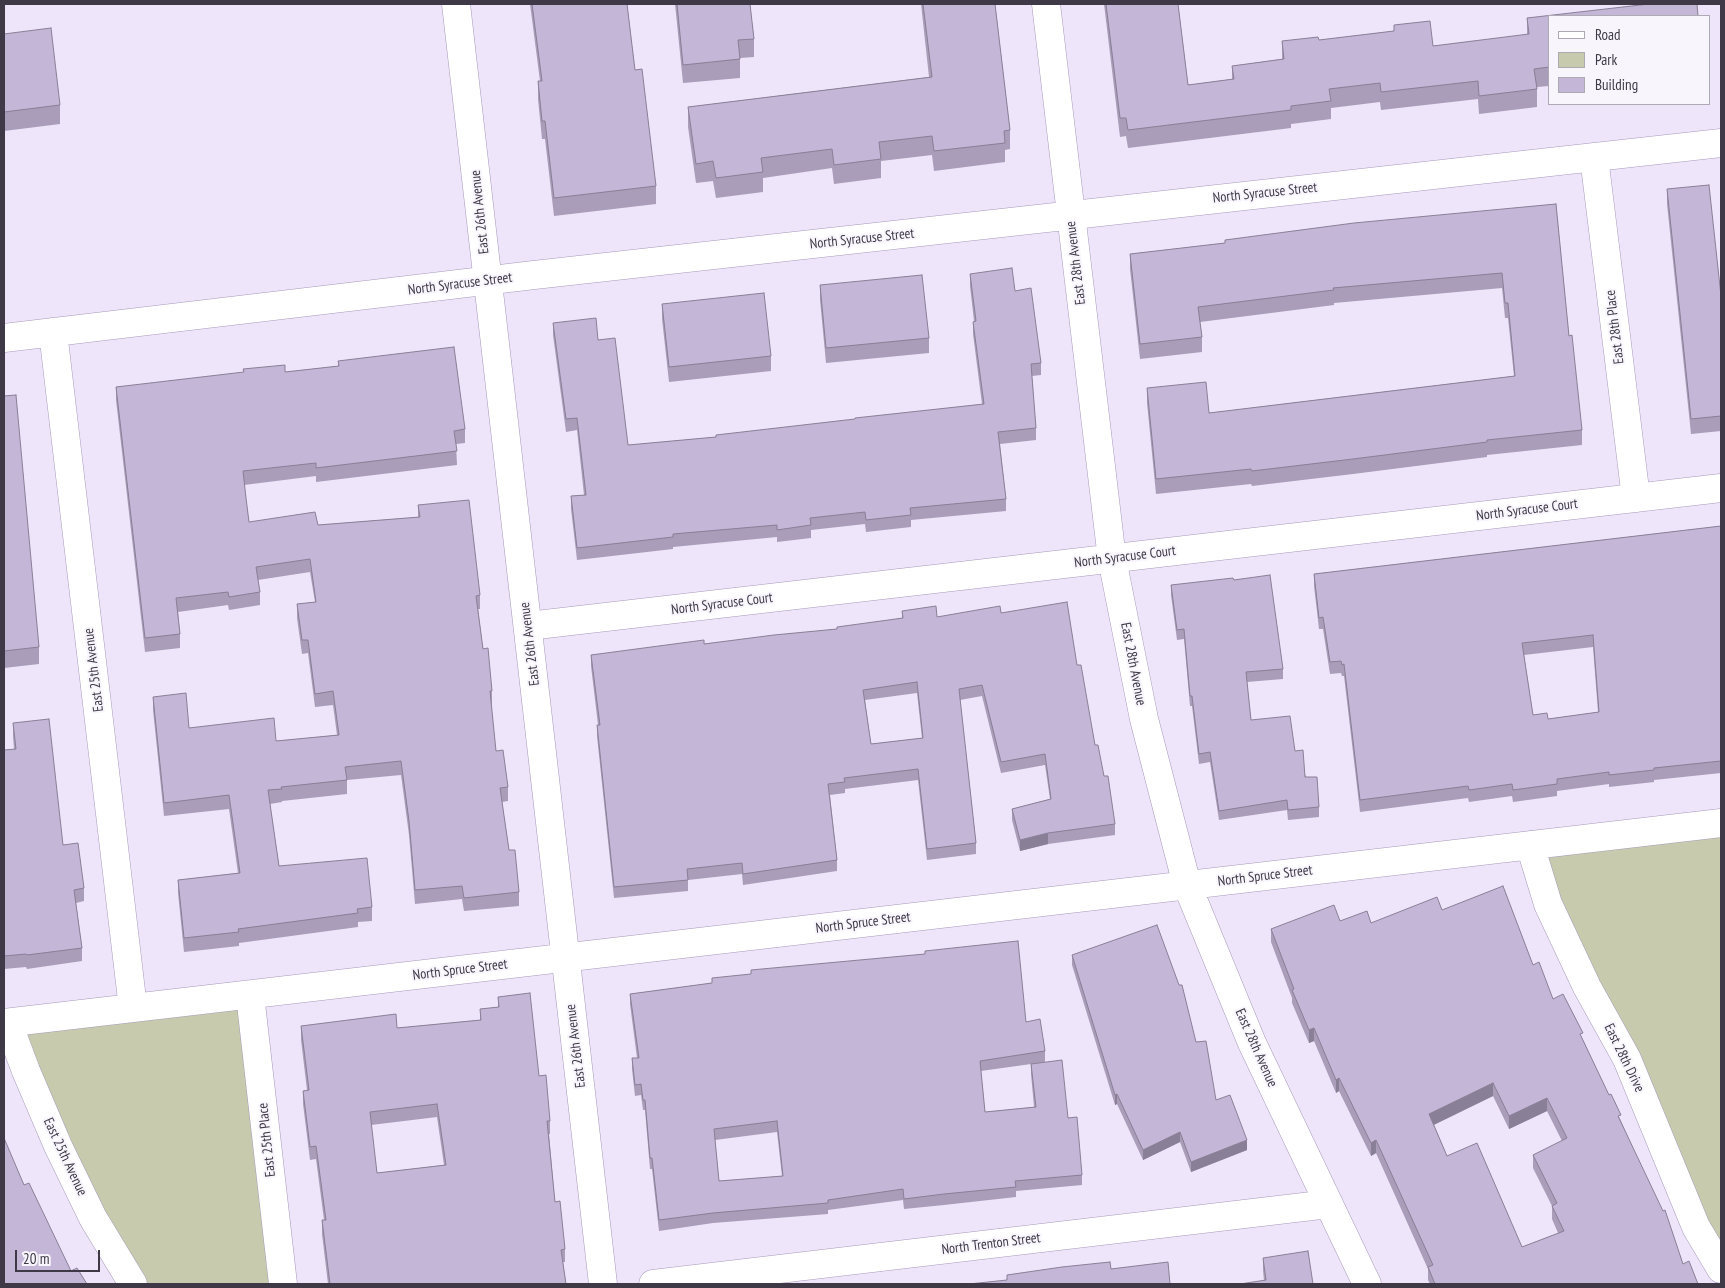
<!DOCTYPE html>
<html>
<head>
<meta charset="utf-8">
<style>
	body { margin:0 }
	#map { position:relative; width:1725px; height:1288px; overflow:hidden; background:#eee5fa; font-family:"PT Sans Narrow",sans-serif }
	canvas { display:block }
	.frame { position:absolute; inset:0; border:5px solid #3f3947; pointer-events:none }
	.legend { position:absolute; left:1548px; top:15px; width:162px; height:90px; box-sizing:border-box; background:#f8f5fc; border:1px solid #aeaab4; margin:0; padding:6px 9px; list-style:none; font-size:15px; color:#3f3947 }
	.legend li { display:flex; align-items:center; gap:10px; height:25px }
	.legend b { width:25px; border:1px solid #aeaab4 }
	.scale { position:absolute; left:15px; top:1250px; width:85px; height:22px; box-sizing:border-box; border:2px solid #3f3947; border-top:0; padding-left:6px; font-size:15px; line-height:18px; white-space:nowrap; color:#3f3947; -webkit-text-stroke:4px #f8f5fc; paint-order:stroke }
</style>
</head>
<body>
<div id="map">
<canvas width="1725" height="1288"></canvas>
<div class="frame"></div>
<ul class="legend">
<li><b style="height:6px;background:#fff"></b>Road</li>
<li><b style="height:14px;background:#c7caad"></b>Park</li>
<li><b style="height:14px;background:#c4b6d7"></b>Building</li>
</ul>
<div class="scale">20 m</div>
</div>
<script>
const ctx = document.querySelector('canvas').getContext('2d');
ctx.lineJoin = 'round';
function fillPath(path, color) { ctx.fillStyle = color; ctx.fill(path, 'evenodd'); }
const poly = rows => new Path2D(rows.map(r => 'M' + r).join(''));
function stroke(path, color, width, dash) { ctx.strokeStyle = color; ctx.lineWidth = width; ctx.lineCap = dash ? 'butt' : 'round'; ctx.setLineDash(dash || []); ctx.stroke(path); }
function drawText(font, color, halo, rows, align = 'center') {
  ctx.font = font + ' "PT Sans Narrow",sans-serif'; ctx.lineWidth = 4; ctx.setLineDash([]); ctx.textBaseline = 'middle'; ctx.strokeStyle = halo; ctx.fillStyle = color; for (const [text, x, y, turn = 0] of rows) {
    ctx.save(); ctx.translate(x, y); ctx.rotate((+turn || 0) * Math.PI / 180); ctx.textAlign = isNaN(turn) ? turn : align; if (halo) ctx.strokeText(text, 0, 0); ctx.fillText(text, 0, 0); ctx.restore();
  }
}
fillPath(poly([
	[1721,823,1721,1269,1530,845],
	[250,995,283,1284,133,1284,8,1023]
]), '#c7caad');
const minor = poly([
	[456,4,603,1284],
	[1046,4,1112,559,1144,719,1187,885,1252,1043,1367,1284],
	[1594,157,1636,498],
	[53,332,133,1008],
	[4,338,534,275,1721,143],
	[528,626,1721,488],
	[1530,845,1548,904,1587,987,1627,1059,1696,1227,1721,1269],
	[250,995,283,1284],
	[4,1023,1721,823],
	[8,1023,26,1071,58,1146,93,1218,133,1284],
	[653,1284,1329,1204]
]);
stroke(minor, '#a79aba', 29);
stroke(minor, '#fff', 28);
fillPath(poly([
	[530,4,627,4,635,70,656,186,656,204,554,216,545,139,542,139,538,99,538,81,540,81],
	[675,4,750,4,754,39,754,57,740,58,740,78,683,83],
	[921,4,995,4,1010,130,1010,149,1005,150,1005,162,934,171,932,155,881,161,881,178,834,184,832,168,763,178,763,192,716,198,713,181,696,183,688,127,688,107,929,77],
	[1104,4,1178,4,1188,85,1232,79,1232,66,1282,59,1282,41,1319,40,1394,31,1394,25,1433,46,1527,35,1527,18,1549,16,1549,86,1537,87,1537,107,1479,114,1478,99,1381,110,1380,102,1331,108,1331,119,1291,124,1291,128,1128,148,1126,136,1120,137],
	[4,34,60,105,60,124,4,131],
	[1667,189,1721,296,1721,431,1691,434,1667,204],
	[1556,204,1569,336,1582,430,1582,445,1487,455,1487,457,1353,474,1252,486,1251,484,1156,494,1147,403,1147,388,1209,413,1514,376,1508,318,1505,318,1502,288,1334,303,1334,305,1200,322,1202,337,1202,352,1140,359,1130,269,1130,254,1225,243,1225,240],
	[970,274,1015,291,1041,363,1041,375,1032,376,1036,428,1036,440,1000,444,1006,499,1006,511,911,520,911,527,866,532,865,524,811,530,811,538,777,542,777,537,673,547,673,549,577,560,571,509,571,496,584,495,577,430,566,432,553,335,553,323,598,340,628,445,716,437,982,404,973,334,973,322,974,321,970,286],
	[820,285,929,338,929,353,826,363,820,300],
	[662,304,771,356,771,371,669,382,662,319],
	[338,361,465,429,465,443,456,444,457,465,316,482,316,476,244,485,249,522,318,525,418,517,418,505,480,595,480,609,478,609,483,649,492,691,492,704,491,705,496,751,508,787,508,801,502,802,509,850,519,892,519,906,464,911,462,899,415,904,409,835,401,775,347,780,347,794,282,801,282,802,270,804,279,866,372,907,372,921,358,922,358,927,239,943,239,946,184,952,178,893,178,880,238,873,229,809,164,816,153,710,153,697,189,728,276,741,337,735,333,705,315,707,308,653,302,654,297,618,297,604,315,602,310,572,258,580,260,592,260,605,229,610,228,605,178,612,180,634,180,648,145,652,116,400,116,387,285,372,338,366],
	[4,396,39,647,39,664,4,668],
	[1721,526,1721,773,1654,780,1654,782,1609,787,1609,784,1557,791,1557,796,1513,802,1512,796,1469,802,1468,798,1360,812,1344,676,1342,676,1341,673,1330,674,1323,629,1319,629,1314,586,1314,574],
	[1593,647,1598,712,1548,719,1533,715,1524,655],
	[1234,580,1283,669,1283,679,1247,682,1251,720,1295,751,1319,807,1319,817,1288,820,1287,810,1219,820,1210,762,1199,764,1192,706,1190,706,1184,639,1177,640,1171,595,1171,585],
	[902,611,937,617,1001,613,1077,665,1095,745,1104,776,1115,824,1115,835,1048,844,1020,851,1012,820,1012,809,1050,799,1045,765,1001,773,982,696,960,700,976,843,976,854,927,860,918,780,845,789,845,793,830,795,837,860,837,871,743,885,742,874,688,880,688,891,614,898,597,736,597,725,598,725,591,666,591,655,704,644,837,629,902,618],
	[917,693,922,738,871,744,865,700],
	[13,723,63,845,84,888,84,901,76,903,82,948,82,961,27,969,26,967,4,969,4,750,14,749,13,736],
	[1442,910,1533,965,1553,999,1583,1040,1621,1121,1683,1264,1698,1284,1430,1284,1428,1280,1428,1269,1376,1153,1371,1156,1339,1091,1336,1093,1314,1041,1309,1043,1292,1003,1292,998,1271,942,1271,929,1340,921,1371,923],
	[1493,1096,1509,1129,1547,1111,1562,1141,1533,1155,1533,1168,1552,1206,1552,1219,1558,1233,1522,1247,1447,1156,1434,1125],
	[1072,955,1196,1042,1216,1100,1247,1150,1191,1172,1180,1142,1143,1160,1117,1104,1115,1105,1072,965],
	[712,978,1026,1022,1045,1051,1045,1062,1033,1064,1068,1118,1082,1175,1082,1185,1016,1191,1016,1197,944,1205,904,1209,903,1200,828,1210,828,1214,713,1223,659,1231,652,1169,650,1169,645,1110,643,1110,641,1095,635,1096,632,1069,632,1058,637,1058,630,1004,630,994,712,983],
	[1031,1064,1031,1074,1034,1107,985,1112,981,1071],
	[777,1132,782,1176,719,1181,715,1140],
	[498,997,539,1076,550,1121,550,1134,549,1134,555,1202,565,1249,565,1262,563,1262,566,1284,328,1284,322,1234,322,1220,324,1220,316,1159,310,1160,303,1104,303,1091,307,1090,301,1040,301,1026,397,1028,480,1020,480,1009,498,1007],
	[437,1117,444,1165,377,1173,371,1125],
	[1263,1258,1313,1284,1264,1281,1263,1270]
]), '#a99db9');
fillPath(poly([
	[1048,833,1048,844,1020,851,1020,840],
	[1314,1028,1314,1041,1309,1043,1309,1030],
	[1339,1078,1339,1091,1336,1093,1336,1080],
	[1493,1083,1493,1096,1429,1127,1429,1114],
	[1117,1094,1117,1104,1115,1105,1115,1095],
	[1547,1098,1547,1111,1509,1129,1509,1116],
	[1180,1132,1180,1142,1143,1160,1143,1150],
	[1247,1140,1247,1150,1191,1172,1191,1162],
	[1376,1140,1376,1153,1371,1156,1371,1143]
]), '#897f96');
const building = poly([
	[532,4,627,4,635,70,642,69,656,186,554,198,545,121,542,121,538,81,542,81,532,4],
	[677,4,750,4,754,39,738,40,740,59,683,65,677,4],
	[923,4,995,4,1010,130,1004,131,1005,143,934,151,932,136,879,142,881,159,834,165,832,149,761,158,763,172,716,178,713,161,696,164,688,107,932,77,923,4],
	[1106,4,1178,4,1188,85,1234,79,1232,66,1284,59,1282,41,1318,37,1319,40,1394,31,1394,25,1430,21,1433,46,1529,34,1527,18,1649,4,1697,4,1698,16,1549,16,1549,67,1534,69,1537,89,1479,96,1478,81,1381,92,1380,83,1329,89,1331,101,1291,106,1291,110,1128,130,1126,118,1120,118,1106,4],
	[51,28,60,105,4,112,4,34,51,28],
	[1709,185,1721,296,1721,416,1691,419,1667,189,1709,185],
	[1556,204,1569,336,1572,335,1582,430,1487,440,1487,442,1353,459,1252,471,1251,469,1156,479,1147,388,1206,382,1209,413,1515,376,1508,303,1505,303,1502,273,1333,288,1334,290,1198,307,1202,337,1140,344,1130,254,1225,243,1225,240,1354,223,1556,204],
	[1012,268,1015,291,1031,288,1041,363,1031,364,1036,428,998,432,1006,499,910,508,911,515,866,520,865,512,810,518,811,525,777,530,777,525,673,534,673,537,577,548,571,496,586,495,577,418,566,419,553,323,596,318,598,340,615,338,628,445,716,437,716,435,855,419,855,418,984,404,973,322,976,321,970,274,1012,268],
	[922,275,929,338,826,348,820,285,922,275],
	[764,293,771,356,669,367,662,304,764,293],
	[454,347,465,429,454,431,457,451,316,468,316,463,243,471,246,498,249,522,315,512,318,525,420,517,418,505,469,500,480,595,476,596,483,649,488,648,492,691,490,691,496,751,503,750,508,787,500,788,509,850,515,850,519,892,464,898,462,886,415,890,409,821,401,761,345,767,347,780,281,787,282,789,268,790,279,866,367,858,372,907,357,909,358,913,238,929,239,932,184,938,178,880,240,873,229,795,164,803,153,697,186,693,189,728,274,718,276,741,339,735,333,691,315,694,308,640,302,640,297,604,316,602,310,559,256,567,260,592,229,597,228,592,176,598,180,634,145,638,116,387,244,372,243,369,285,365,285,372,339,366,338,361,454,347],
	[16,395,39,647,4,651,4,396,16,395],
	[1721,526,1721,761,1654,768,1654,770,1609,775,1609,772,1557,779,1557,784,1513,790,1512,784,1469,790,1468,786,1360,800,1344,664,1342,665,1341,661,1330,662,1323,617,1319,618,1314,574,1721,526],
	[1593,635,1599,712,1548,719,1547,713,1533,715,1522,643,1593,635],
	[1270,575,1283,669,1246,672,1251,720,1290,716,1295,751,1303,750,1305,777,1317,777,1319,807,1288,810,1287,800,1219,811,1210,752,1199,754,1192,696,1190,696,1184,629,1177,630,1171,585,1233,578,1234,580,1270,575],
	[1067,602,1077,665,1081,665,1095,745,1098,745,1104,776,1108,776,1115,824,1048,833,1020,840,1012,809,1051,799,1045,754,1001,762,982,685,959,689,976,843,927,849,918,769,844,778,845,782,828,784,837,860,743,874,742,863,687,869,688,880,614,887,597,725,600,725,591,655,704,640,704,644,774,635,837,629,837,627,903,618,902,611,936,606,937,617,1000,606,1001,613,1067,602],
	[917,682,923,738,871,744,863,690,917,682],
	[49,719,63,845,78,843,84,888,74,890,82,948,27,955,26,954,4,956,4,750,16,749,13,723,49,719],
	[1503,886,1533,965,1539,962,1553,999,1563,994,1583,1033,1580,1034,1609,1095,1611,1094,1621,1115,1618,1116,1663,1211,1665,1210,1683,1264,1689,1261,1698,1284,1435,1284,1428,1267,1433,1265,1376,1140,1371,1143,1339,1078,1336,1080,1314,1028,1309,1030,1292,990,1294,989,1271,929,1334,905,1340,921,1367,911,1371,923,1437,897,1442,910,1503,886],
	[1493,1083,1509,1116,1547,1098,1567,1138,1533,1155,1557,1203,1552,1206,1564,1231,1522,1247,1477,1143,1447,1156,1429,1114,1493,1083],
	[1157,925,1179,985,1182,985,1196,1042,1206,1041,1216,1100,1230,1095,1247,1140,1191,1162,1180,1132,1143,1150,1117,1094,1115,1095,1072,955,1157,925],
	[1018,941,1026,1022,1040,1019,1045,1051,980,1061,985,1112,1036,1107,1031,1064,1062,1060,1068,1118,1077,1117,1082,1175,1015,1181,1016,1187,944,1194,904,1199,903,1189,828,1200,828,1203,713,1213,659,1220,652,1158,650,1158,645,1100,643,1100,641,1084,635,1085,632,1058,639,1058,630,994,712,983,712,978,751,974,751,970,925,954,925,951,1018,941],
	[777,1121,783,1176,719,1181,714,1129,777,1121],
	[530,993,539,1076,546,1075,550,1121,547,1121,555,1202,560,1201,565,1249,561,1250,566,1284,330,1284,322,1220,326,1220,316,1146,310,1147,303,1091,309,1090,301,1026,396,1014,397,1028,481,1020,480,1009,499,1007,498,997,530,993],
	[437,1104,446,1165,377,1173,370,1112,437,1104],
	[4,1138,24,1185,29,1183,71,1271,77,1268,87,1284,4,1284,4,1138],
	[1308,1251,1313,1284,1240,1284,1266,1280,1263,1258,1308,1251],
	[1110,1262,1111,1269,1168,1262,1170,1284,969,1284,1007,1280,1007,1275,1062,1267,1110,1262]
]);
fillPath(building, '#c4b6d7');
stroke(building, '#897f96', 1);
drawText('14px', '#3f3947', '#f8f5fc', [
	["North Syracuse Street",1265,193,-6],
	["East 26th Avenue",480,212,-96],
	["North Syracuse Street",862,239,-6],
	["East 28th Avenue",1076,263,-97],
	["North Syracuse Street",460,284,-7],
	["East 28th Place",1615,327,-97],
	["North Syracuse Court",1527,510,-7],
	["North Syracuse Court",1125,557,-7],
	["North Syracuse Court",722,604,-7],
	["East 26th Avenue",530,644,-97],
	["East 28th Avenue",1133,664,79],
	["East 25th Avenue",94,670,-97],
	["North Spruce Street",1265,876,-7],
	["North Spruce Street",863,923,-7],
	["North Spruce Street",460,970,-7],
	["East 26th Avenue",576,1046,-97],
	["East 28th Avenue",1256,1048,66],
	["East 28th Drive",1624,1058,64],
	["East 25th Place",267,1140,-96],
	["East 25th Avenue",65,1157,65],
	["North Trenton Street",991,1244,-7]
]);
</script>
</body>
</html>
